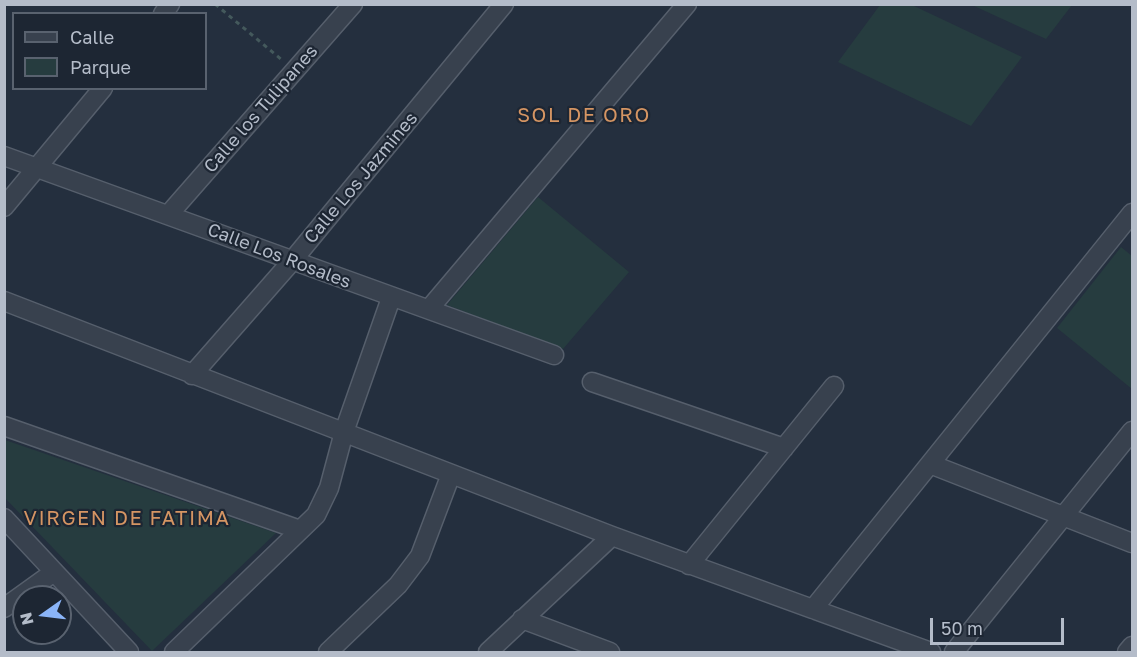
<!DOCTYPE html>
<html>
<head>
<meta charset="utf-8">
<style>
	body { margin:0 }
	#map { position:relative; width:1137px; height:657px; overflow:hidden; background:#242f3e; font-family:"Golos Text",sans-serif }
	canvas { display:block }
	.frame { position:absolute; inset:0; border:6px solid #b4bcc9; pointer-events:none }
	.legend { position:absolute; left:12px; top:12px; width:195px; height:78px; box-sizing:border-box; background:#1d2633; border:2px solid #59626f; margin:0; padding:8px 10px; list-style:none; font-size:18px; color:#b4bcc9 }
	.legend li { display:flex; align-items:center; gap:12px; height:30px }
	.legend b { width:30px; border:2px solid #59626f }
	.north { position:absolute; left:12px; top:585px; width:60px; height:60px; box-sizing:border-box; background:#1d2633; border:2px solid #59626f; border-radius:50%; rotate:256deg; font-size:16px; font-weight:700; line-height:24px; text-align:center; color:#b4bcc9 }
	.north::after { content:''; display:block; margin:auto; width:21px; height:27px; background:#8ab4f8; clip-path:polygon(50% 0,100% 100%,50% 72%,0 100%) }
	.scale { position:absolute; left:930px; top:618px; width:134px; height:27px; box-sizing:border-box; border:3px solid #b4bcc9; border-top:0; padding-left:8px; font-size:18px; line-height:21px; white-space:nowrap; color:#b4bcc9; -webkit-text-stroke:4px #1d2633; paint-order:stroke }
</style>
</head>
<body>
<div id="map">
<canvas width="1137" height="657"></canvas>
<div class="frame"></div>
<ul class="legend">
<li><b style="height:8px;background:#38414e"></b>Calle</li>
<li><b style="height:16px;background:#263c3f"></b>Parque</li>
</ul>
<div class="north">N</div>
<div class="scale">50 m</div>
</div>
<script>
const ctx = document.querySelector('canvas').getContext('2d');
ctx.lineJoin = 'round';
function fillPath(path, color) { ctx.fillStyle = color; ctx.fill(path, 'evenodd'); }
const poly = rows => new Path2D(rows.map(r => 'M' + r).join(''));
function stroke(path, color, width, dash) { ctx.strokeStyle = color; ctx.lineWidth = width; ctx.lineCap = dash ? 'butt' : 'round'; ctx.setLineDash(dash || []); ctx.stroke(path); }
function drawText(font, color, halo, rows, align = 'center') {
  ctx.font = font + ' "Golos Text",sans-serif'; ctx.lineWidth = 4.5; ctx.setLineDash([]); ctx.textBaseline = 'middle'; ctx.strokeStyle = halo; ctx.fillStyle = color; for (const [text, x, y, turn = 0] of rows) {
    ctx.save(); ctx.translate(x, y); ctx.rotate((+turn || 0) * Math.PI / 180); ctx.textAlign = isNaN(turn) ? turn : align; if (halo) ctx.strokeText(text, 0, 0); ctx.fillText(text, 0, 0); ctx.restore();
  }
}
fillPath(poly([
	[880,5,912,5,1022,57,971,126,838,62],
	[972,5,1072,4,1072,5,1046,39],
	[538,197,629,272,563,349,447,305],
	[1121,247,1132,256,1132,389,1057,328],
	[5,440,276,533,152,651,5,498]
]), '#263c3f');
const minor = poly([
	[163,14,170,4],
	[4,156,554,355],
	[4,207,103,88],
	[169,214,353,4],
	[4,301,612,536,931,652],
	[429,309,687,4],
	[192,375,292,261,504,4],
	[592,382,784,448],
	[4,426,300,530],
	[930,464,1132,543],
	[4,518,129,652],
	[689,565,834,386],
	[4,608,54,572],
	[813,609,1132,213],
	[522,619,610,652],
	[174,652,316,515,329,488,344,432,391,298],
	[328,652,398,585,420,556,451,474],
	[488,652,612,536],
	[954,652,1132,431],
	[1127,652,1132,646]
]);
stroke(minor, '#565f6c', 21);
stroke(poly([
	[215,4,282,60]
]), '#44595c', 3, [4.5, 4.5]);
stroke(minor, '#38414e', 18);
drawText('18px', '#b4bcc9', '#1d2633', [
	["Calle los Tulipanes",261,109,-49],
	["Calle Los Jazmines",361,178,-50],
	["Calle Los Rosales",279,256,21]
]);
ctx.letterSpacing = '1.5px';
drawText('20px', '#d59563', '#1d2633', [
	["SOL DE ORO",584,116],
	["VIRGEN DE FATIMA",127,519]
]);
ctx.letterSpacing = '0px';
</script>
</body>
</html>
